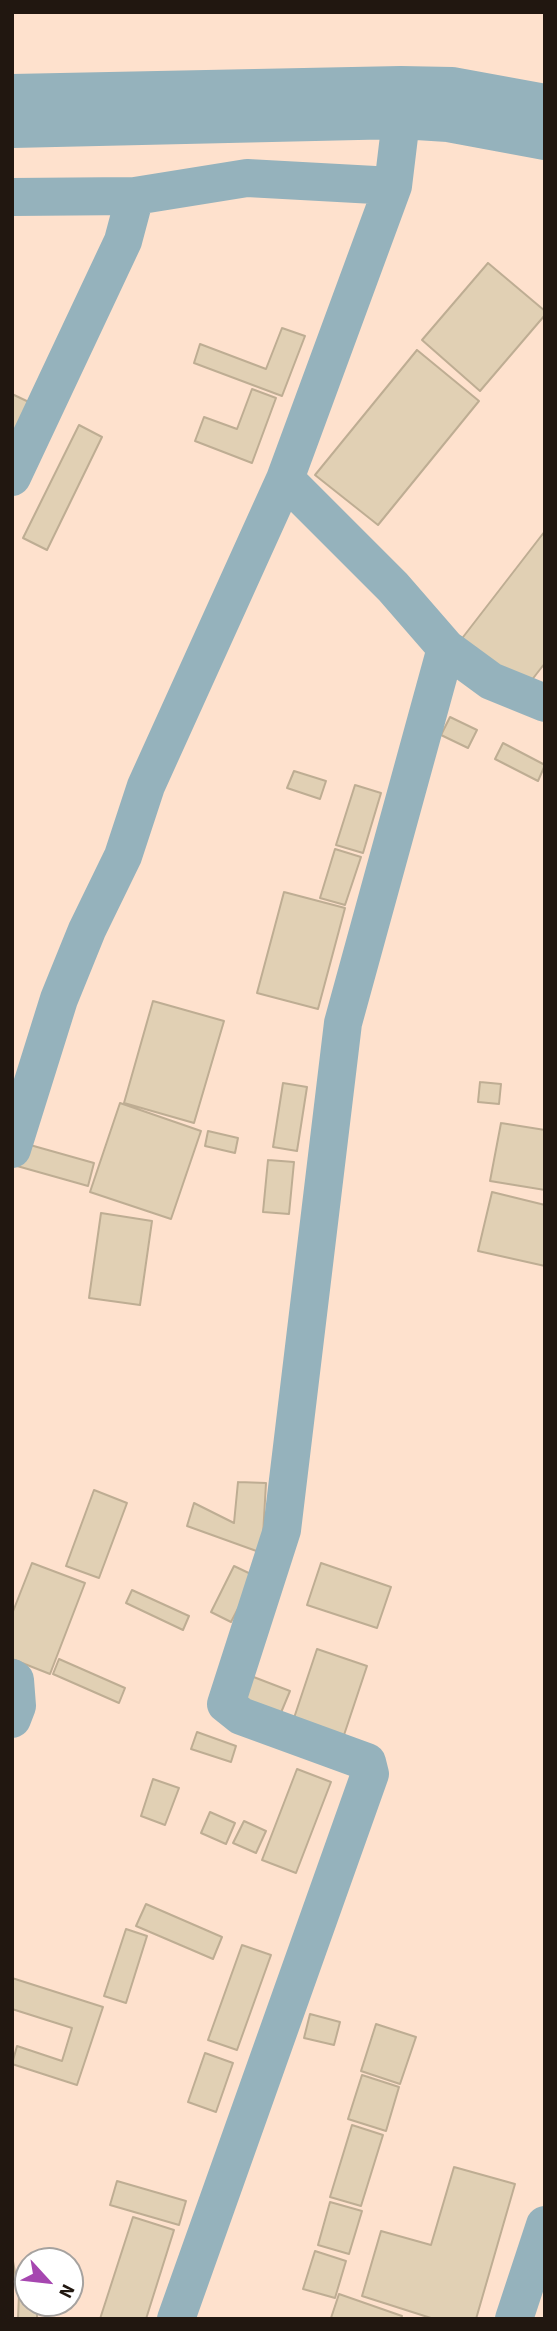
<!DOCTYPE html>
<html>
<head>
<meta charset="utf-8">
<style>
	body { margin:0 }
	#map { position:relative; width:557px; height:2331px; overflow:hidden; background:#fee1cd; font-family:"Source Sans 3",sans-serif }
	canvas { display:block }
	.frame { position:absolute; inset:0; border:14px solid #211710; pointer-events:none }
	.north { position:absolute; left:14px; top:2247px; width:70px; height:70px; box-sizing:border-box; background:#fff; border:2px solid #a6a29f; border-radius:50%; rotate:117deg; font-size:19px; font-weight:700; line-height:28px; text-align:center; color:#211710 }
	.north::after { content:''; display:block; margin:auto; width:24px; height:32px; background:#a647b0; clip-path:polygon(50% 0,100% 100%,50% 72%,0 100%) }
</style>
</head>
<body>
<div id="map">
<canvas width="557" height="2331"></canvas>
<div class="frame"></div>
<div class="north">N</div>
</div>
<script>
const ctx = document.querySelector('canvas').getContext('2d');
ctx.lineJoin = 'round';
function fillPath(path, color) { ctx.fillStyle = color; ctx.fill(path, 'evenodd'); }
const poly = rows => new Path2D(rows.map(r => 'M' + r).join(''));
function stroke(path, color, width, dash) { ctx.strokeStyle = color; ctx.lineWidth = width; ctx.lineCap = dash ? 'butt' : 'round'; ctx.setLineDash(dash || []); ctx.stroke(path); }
const building = poly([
	[488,263,545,311,545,315,480,391,422,340,488,263],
	[282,328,305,336,282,396,194,363,200,344,266,369,282,328],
	[417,350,479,401,378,525,315,475,417,350],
	[252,389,276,398,252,463,195,441,204,417,237,429,252,389],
	[12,394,33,404,12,447,12,394],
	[79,425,102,437,47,550,23,538,79,425],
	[545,531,545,663,524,690,460,641,545,531],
	[450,717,477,730,468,748,441,735,450,717],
	[503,743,545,765,538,781,495,759,503,743],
	[294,771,326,781,320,799,287,788,294,771],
	[355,785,381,793,363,853,336,845,355,785],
	[335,849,361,857,345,905,320,898,335,849],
	[284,892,345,908,318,1009,257,993,284,892],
	[153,1001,224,1021,194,1123,124,1103,153,1001],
	[480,1082,501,1084,499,1104,478,1102,480,1082],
	[283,1083,307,1087,297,1151,273,1147,283,1083],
	[120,1103,201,1131,171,1219,90,1192,120,1103],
	[501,1123,545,1130,545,1190,490,1181,501,1123],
	[208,1131,238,1138,235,1153,205,1146,208,1131],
	[23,1143,94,1163,88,1186,17,1166,23,1143],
	[268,1160,294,1162,289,1214,263,1212,268,1160],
	[492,1192,545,1205,545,1266,478,1251,492,1192],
	[101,1213,152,1221,140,1305,89,1298,101,1213],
	[238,1482,266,1483,262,1553,187,1526,194,1503,234,1523,238,1482],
	[94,1490,127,1503,99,1578,66,1566,94,1490],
	[32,1563,85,1583,50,1674,12,1659,12,1614,32,1563],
	[321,1563,391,1587,377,1628,307,1605,321,1563],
	[234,1566,255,1576,231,1622,211,1612,234,1566],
	[132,1590,189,1616,183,1630,126,1603,132,1590],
	[317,1649,367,1666,340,1747,290,1730,317,1649],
	[59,1659,125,1688,119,1703,53,1674,59,1659],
	[251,1676,290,1691,280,1715,242,1701,251,1676],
	[197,1732,236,1746,231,1762,191,1749,197,1732],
	[297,1769,331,1782,296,1873,262,1860,297,1769],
	[153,1779,179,1788,165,1825,141,1816,153,1779],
	[210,1812,235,1823,226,1844,201,1833,210,1812],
	[244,1821,266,1831,256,1853,233,1843,244,1821],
	[146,1904,222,1937,213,1959,136,1926,146,1904],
	[126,1929,147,1936,126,2003,104,1996,126,1929],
	[242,1945,271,1955,237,2050,208,2040,242,1945],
	[12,1978,103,2007,77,2085,12,2064,17,2046,62,2061,72,2028,12,2009,12,1978],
	[310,2014,340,2022,334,2045,304,2038,310,2014],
	[376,2024,416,2037,400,2084,361,2071,376,2024],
	[205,2053,233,2063,216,2112,188,2102,205,2053],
	[362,2075,399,2087,386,2131,348,2119,362,2075],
	[352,2125,383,2135,361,2206,330,2197,352,2125],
	[454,2167,515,2184,476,2319,434,2319,362,2296,381,2231,431,2245,454,2167],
	[117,2181,186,2201,179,2225,110,2205,117,2181],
	[330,2202,362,2211,349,2254,318,2245,330,2202],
	[133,2217,174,2230,146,2319,100,2319,133,2217],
	[315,2251,346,2261,335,2298,303,2289,315,2251],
	[12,2256,17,2283,12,2284,12,2256],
	[19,2293,28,2296,28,2303,37,2303,37,2319,18,2319,19,2293],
	[339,2294,402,2316,401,2319,331,2318,339,2294]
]);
fillPath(building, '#e1d0b4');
stroke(building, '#bead93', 2);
stroke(poly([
	[12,93,401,85,452,86,545,103],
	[12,129,401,120,448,123,545,141],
	[393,186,401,120],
	[12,197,135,196,247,178,393,186,285,479,146,786,123,856,87,930,59,999,12,1149],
	[12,477,123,241,135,196],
	[285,479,393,587,446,648,491,681,545,703],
	[12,1678,15,1680,17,1706,12,1719],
	[176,2319,370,1774,367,1762,241,1716,226,1704,282,1530,343,1023,446,648],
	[514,2319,545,2225]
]), '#95b2bc', 38);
</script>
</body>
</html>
